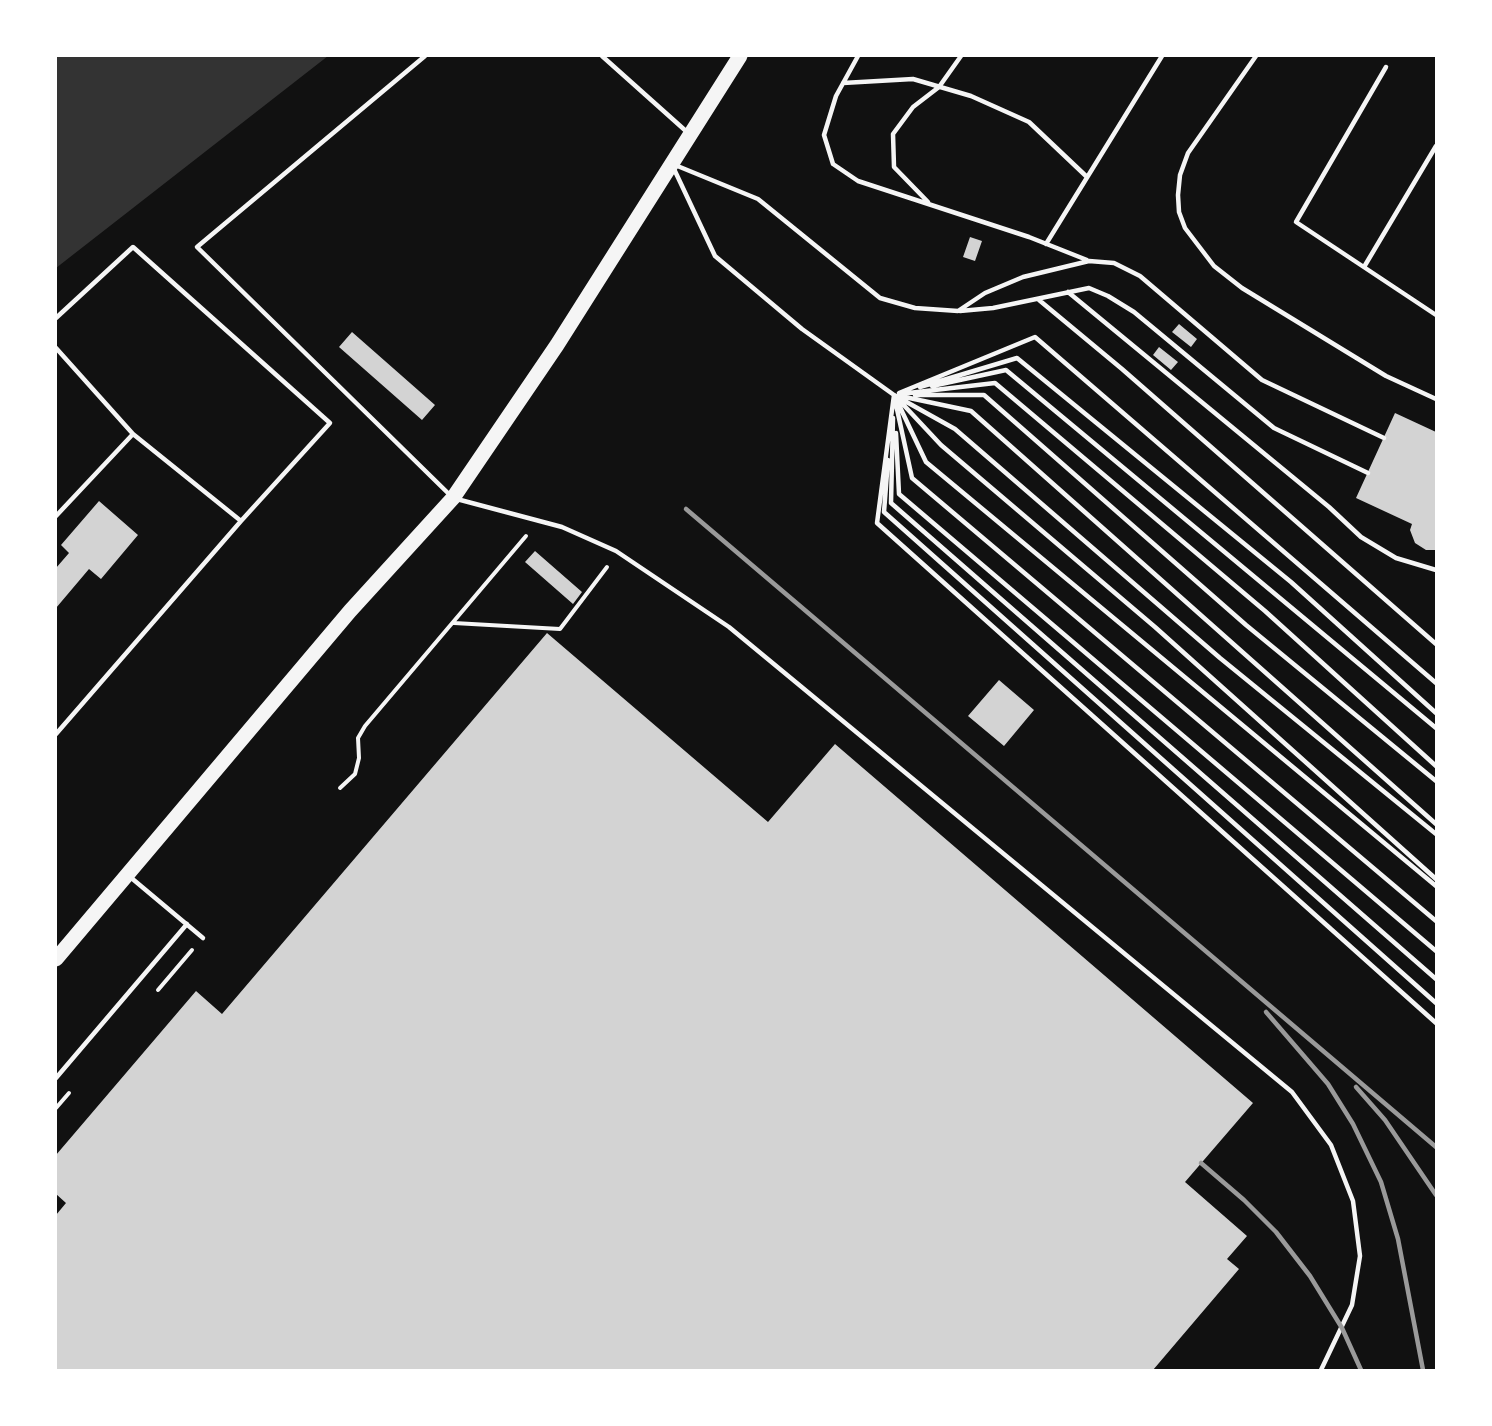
<!DOCTYPE html>
<html>
<head>
<meta charset="utf-8">
<style>
	body { margin:0 }
	#map { position:relative; width:1492px; height:1426px; overflow:hidden; background:#111; font-family:Manrope,sans-serif }
	canvas { display:block }
	.frame { position:absolute; inset:0; border:57px solid #fff; pointer-events:none }
</style>
</head>
<body>
<div id="map">
<canvas width="1492" height="1426"></canvas>
<div class="frame"></div>
</div>
<script>
const ctx = document.querySelector('canvas').getContext('2d');
ctx.lineJoin = 'round';
function fillPath(path, color) { ctx.fillStyle = color; ctx.fill(path, 'evenodd'); }
const poly = rows => new Path2D(rows.map(r => 'M' + r).join(''));
function stroke(path, color, width, dash) { ctx.strokeStyle = color; ctx.lineWidth = width; ctx.lineCap = dash ? 'butt' : 'round'; ctx.setLineDash(dash || []); ctx.stroke(path); }
fillPath(poly([
	[56,56,328,56,56,268]
]), '#333');
fillPath(poly([
	[970,237,982,241,975,261,963,257],
	[1179,324,1197,339,1191,347,1172,332],
	[352,332,435,405,422,420,339,347],
	[1159,347,1178,362,1171,370,1153,355],
	[1395,413,1436,432,1436,550,1426,550,1415,543,1410,530,1412,524,1356,498],
	[99,501,138,535,101,579,89,569,56,608,56,568,69,553,61,545],
	[535,551,582,592,573,604,525,562],
	[547,633,768,822,835,744,1253,1103,1185,1182,1247,1236,1227,1259,1239,1269,1153,1370,56,1370,56,1215,66,1203,56,1194,56,1155,196,991,222,1014],
	[999,680,1034,710,1004,746,968,716]
]), '#d3d3d3');
stroke(poly([
	[454,623,560,629,607,567],
	[340,788,355,774,359,758,358,738,365,726,526,536],
	[158,990,192,950],
	[56,1108,69,1093]
]), '#f5f5f5', 4);
stroke(poly([
	[425,56,197,247,453,498,562,527,616,551,729,627,1292,1092,1331,1145,1353,1201,1360,1256,1352,1305,1321,1370],
	[602,56,687,132],
	[858,56,836,96,824,135,833,164,858,181,1029,237,1087,260],
	[1256,56,1188,153,1180,175,1178,195,1179,212,1185,228,1214,266,1242,288,1386,376,1436,399],
	[1386,67,1296,222,1436,315],
	[843,83,913,79,971,96,1029,122,1087,177],
	[675,165,758,199,880,298,915,308,958,311,985,293,1023,277,1089,261,1114,263,1140,276,1262,380,1384,438],
	[674,169,715,256,802,329,894,395,955,429,1220,658,1436,834],
	[928,202,894,167,893,134,913,107,939,87,961,56],
	[1046,244,1162,56],
	[1364,267,1436,146],
	[1068,292,1329,507,1361,537,1396,558,1436,570],
	[1039,300,1122,369,1436,644],
	[960,311,993,308,1089,288,1108,296,1134,312,1274,428,1368,473],
	[56,318,133,247,330,423,241,521],
	[56,348,133,434,56,516],
	[932,386,1006,370,1436,728],
	[920,387,1017,358,1291,582,1436,713],
	[899,393,1035,337,1436,683],
	[900,394,995,383,1265,611,1436,766],
	[894,395,877,523,1436,1023],
	[915,395,984,395,1246,625,1436,781],
	[900,396,971,411,1436,824],
	[898,399,941,445,1155,627,1436,879],
	[895,400,912,478,1436,921],
	[898,403,926,462,1436,886],
	[893,418,891,503,1436,979],
	[896,433,899,494,1436,951],
	[888,460,884,512,1436,1003],
	[56,734,241,521,133,434],
	[129,876,203,938],
	[56,1078,187,924]
]), '#f5f5f5', 4.5);
stroke(poly([
	[56,959,350,611,453,498,557,345,740,56]
]), '#f5f5f5', 15);
stroke(poly([
	[686,509,1436,1147],
	[1266,1012,1328,1084,1353,1124,1381,1182,1398,1239,1423,1370],
	[1356,1087,1385,1120,1436,1195],
	[1201,1163,1244,1200,1276,1232,1310,1276,1342,1328,1361,1370]
]), '#9a9a9a', 4.5);
</script>
</body>
</html>
